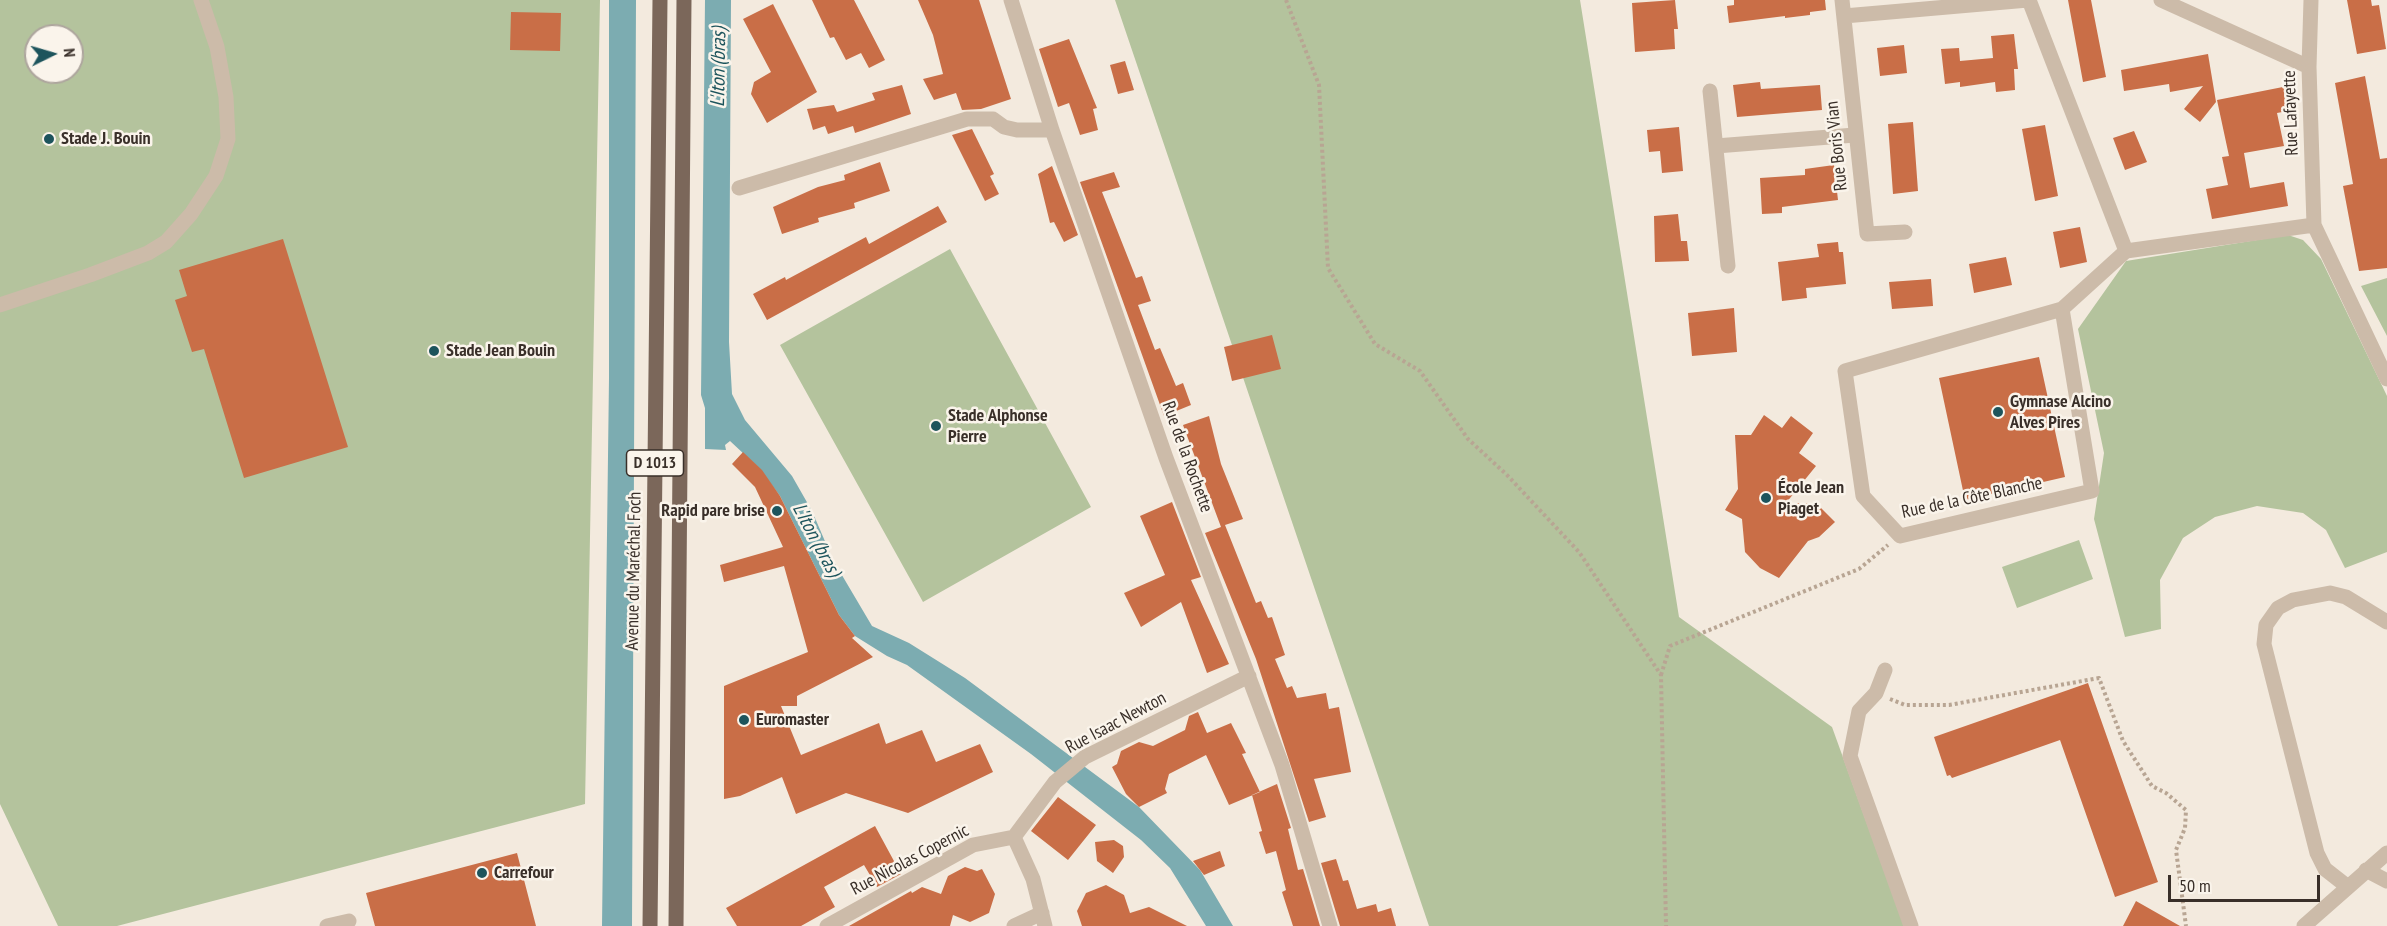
<!DOCTYPE html>
<html>
<head>
<meta charset="utf-8">
<style>
	body { margin:0 }
	#map { position:relative; width:2387px; height:926px; overflow:hidden; background:#f3eade; font-family:"PT Sans Narrow",sans-serif }
	canvas { display:block }
	.north { position:absolute; left:24px; top:24px; width:60px; height:60px; box-sizing:border-box; background:#faf4eb; border:2px solid #ada59d; border-radius:50%; rotate:85deg; font-size:16px; font-weight:700; line-height:24px; text-align:center; color:#392f29 }
	.north::after { content:''; display:block; margin:auto; width:21px; height:27px; background:#1d545c; clip-path:polygon(50% 0,100% 100%,50% 72%,0 100%) }
	.scale { position:absolute; left:2168px; top:875px; width:152px; height:27px; box-sizing:border-box; border:3px solid #392f29; border-top:0; padding-left:8px; font-size:18px; line-height:21px; white-space:nowrap; color:#392f29; -webkit-text-stroke:4px #faf4eb; paint-order:stroke }
</style>
</head>
<body>
<div id="map">
<canvas width="2387" height="926"></canvas>
<div class="north">N</div>
<div class="scale">50 m</div>
</div>
<script>
const ctx = document.querySelector('canvas').getContext('2d');
ctx.lineJoin = 'round';
function fillPath(path, color) { ctx.fillStyle = color; ctx.fill(path, 'evenodd'); }
const poly = rows => new Path2D(rows.map(r => 'M' + r).join(''));
function stroke(path, color, width, dash) { ctx.strokeStyle = color; ctx.lineWidth = width; ctx.lineCap = dash ? 'butt' : 'round'; ctx.setLineDash(dash || []); ctx.stroke(path); }
function drawText(font, color, halo, rows, align = 'center') {
  ctx.font = font + ' "PT Sans Narrow",sans-serif'; ctx.lineWidth = 5; ctx.setLineDash([]); ctx.textBaseline = 'middle'; ctx.strokeStyle = halo; ctx.fillStyle = color; for (const [text, x, y, turn = 0] of rows) {
    ctx.save(); ctx.translate(x, y); ctx.rotate((+turn || 0) * Math.PI / 180); ctx.textAlign = isNaN(turn) ? turn : align; if (halo) ctx.strokeText(text, 0, 0); ctx.fillText(text, 0, 0); ctx.restore();
  }
}
fillPath(poly([
	[0,0,600,0,585,804,117,926,58,926,0,804],
	[36,36,72,36,72,72,36,72],
	[1115,0,1580,0,1679,617,1832,727,1904,926,1429,926],
	[2288,235,2303,240,2321,259,2387,396,2387,552,2345,568,2326,530,2303,513,2257,506,2215,517,2183,538,2160,580,2161,629,2125,637,2094,519,2104,453,2078,329,2126,261],
	[950,249,1091,507,923,602,780,345],
	[2387,278,2387,336,2361,286],
	[2079,540,2093,579,2017,608,2002,567]
]), '#b4c39d');
fillPath(poly([
	[609,0,636,0,632,926,602,926,609,378],
	[705,0,731,0,729,342,732,394,745,420,792,476,812,511,833,560,872,626,909,643,965,678,1139,807,1200,870,1233,926,1206,926,1170,868,1141,840,1031,754,907,665,887,656,855,636,839,615,780,496,759,468,730,441,725,445,726,450,705,449,705,408,701,395]
]), '#7cacb1');
fillPath(poly([
	[812,0,854,0,885,60,869,68,861,53,846,60,834,37,830,38],
	[918,0,979,0,1011,99,981,109,962,110,956,93,934,100,923,79,943,74,933,35],
	[1675,0,1678,29,1674,29,1675,49,1635,52,1632,3],
	[1734,0,1825,0,1826,10,1810,12,1810,15,1785,18,1785,16,1729,23,1727,6,1734,5],
	[2068,0,2091,0,2106,77,2083,82],
	[2347,0,2371,0,2372,6,2379,5,2386,49,2357,54],
	[773,4,817,92,767,123,751,94,754,82,771,72,743,19],
	[511,12,561,13,560,51,510,50],
	[2014,34,2018,69,2014,69,2015,90,1996,92,1995,82,1960,87,1960,82,1945,84,1941,49,1959,48,1960,61,1993,58,1991,36],
	[1069,39,1097,108,1093,109,1098,130,1080,135,1069,103,1058,107,1039,49],
	[1904,45,1907,73,1880,76,1877,48],
	[2208,54,2216,102,2200,122,2184,109,2203,86,2170,92,2169,84,2124,91,2121,70],
	[1125,61,1134,90,1118,94,1110,65],
	[2365,76,2380,159,2387,158,2387,268,2359,271,2343,186,2353,184,2335,83],
	[1760,82,1761,89,1820,85,1822,110,1737,117,1733,85],
	[902,85,911,114,855,133,853,126,828,134,825,126,813,130,807,109,834,105,837,112,875,100,872,93],
	[2293,85,2298,109,2277,113,2284,146,2244,153,2250,188,2284,182,2288,206,2212,219,2206,189,2228,185,2222,157,2229,156,2217,100],
	[1913,122,1918,191,1893,194,1888,124],
	[2045,125,2058,196,2035,201,2022,129],
	[1679,127,1683,171,1662,173,1660,151,1649,152,1647,130],
	[972,129,994,174,990,176,999,194,985,201,952,135],
	[2134,131,2147,162,2125,170,2113,138],
	[880,162,890,191,854,203,855,208,818,218,819,222,782,234,773,207,818,187,845,180,844,175],
	[1834,165,1838,200,1782,207,1782,213,1762,214,1760,178,1805,175,1805,169],
	[1052,166,1078,235,1064,242,1054,222,1050,223,1038,174],
	[1114,172,1120,187,1102,192,1136,278,1142,276,1151,301,1138,305,1155,350,1160,348,1176,386,1183,383,1191,405,1164,416,1080,182],
	[938,206,947,222,767,320,753,294,785,277,786,280,866,237,869,244],
	[1678,214,1681,241,1687,241,1689,261,1655,262,1654,216],
	[2080,227,2087,262,2060,268,2053,232],
	[283,239,348,447,244,478,204,349,192,352,175,300,187,296,179,270],
	[1838,242,1839,252,1843,252,1846,284,1806,288,1807,298,1782,301,1778,262,1819,257,1817,244],
	[2006,257,2012,285,1974,293,1969,264],
	[1931,279,1933,306,1892,309,1889,282],
	[1734,308,1737,352,1692,356,1688,313],
	[1272,335,1281,369,1232,381,1224,347],
	[2039,357,2065,477,1965,500,1939,378],
	[1764,415,1782,428,1791,416,1813,433,1799,453,1816,466,1786,503,1816,503,1835,522,1819,537,1808,541,1779,578,1760,568,1745,552,1742,519,1725,510,1738,489,1735,435,1751,435],
	[1209,416,1221,464,1243,519,1225,525,1256,603,1261,601,1268,618,1272,617,1285,655,1275,659,1287,688,1292,686,1297,698,1326,693,1329,709,1339,707,1351,772,1314,779,1326,817,1309,822,1256,659,1205,533,1221,527,1183,425],
	[743,452,762,470,780,496,839,615,855,636,852,638,873,657,797,696,797,706,781,706,801,755,879,723,886,744,922,730,936,762,980,744,993,772,908,813,846,793,796,814,782,777,740,796,724,799,724,686,808,652,784,566,724,582,720,565,783,547,755,487,732,464],
	[1172,502,1201,577,1191,580,1229,664,1207,673,1181,602,1141,627,1124,593,1165,575,1140,516],
	[2088,683,2158,882,2115,897,2060,740,1952,778,1950,775,1947,776,1934,737],
	[1198,712,1207,733,1231,723,1246,753,1242,754,1260,792,1229,805,1206,755,1169,774,1165,789,1167,793,1139,807,1126,794,1112,767,1117,764,1121,751,1139,742,1153,746,1185,730,1189,716],
	[1277,784,1291,828,1288,829,1298,870,1303,869,1320,926,1293,926,1282,892,1286,890,1276,851,1266,854,1259,832,1262,831,1252,795],
	[1058,797,1096,825,1068,860,1031,831],
	[875,826,901,874,877,887,864,865,824,887,835,907,801,926,737,926,726,908],
	[1114,840,1123,846,1124,857,1113,873,1097,861,1095,842],
	[1220,851,1225,866,1204,875,1193,861],
	[517,853,536,926,375,926,366,893],
	[1336,859,1343,881,1348,880,1357,909,1376,904,1378,912,1391,908,1396,926,1340,926,1321,863],
	[965,867,977,871,982,869,995,894,989,913,970,922,953,915,950,926,849,926,911,891,912,893,922,887,941,894,948,876],
	[1106,885,1124,895,1130,913,1149,907,1187,926,1082,926,1077,911,1086,893],
	[2136,901,2180,926,2123,926]
]), '#c96e47');
stroke(poly([
	[1286,0,1319,85,1328,268,1375,344,1420,371,1468,439,1507,475,1579,552,1661,675,1666,926],
	[1661,675,1670,646,1859,569,1888,545],
	[1890,699,1905,705,1949,705,2099,678,2123,741,2152,786,2166,793,2186,810,2185,828,2176,850,2186,926]
]), '#b8a593', 4, [3, 3]);
stroke(poly([
	[1011,0,1052,130,1166,458,1282,765,1330,926],
	[1842,0,1867,234,1905,232],
	[2029,0,2126,251,2314,225],
	[2161,0,2309,67],
	[2311,0,2309,67,2314,225,2387,379],
	[1844,16,2028,0],
	[1710,91,1728,266],
	[1716,146,1855,135],
	[739,188,967,119,993,119,1004,127,1017,130,1052,130],
	[0,305,90,275,148,253,166,242,191,214,216,176,228,139,226,97,217,47,201,0],
	[2062,309,2092,491,1900,536,1863,496,1845,371,2062,309,2126,251],
	[1885,670,1876,693,1859,711,1850,756,1911,926],
	[2366,870,2387,881],
	[2348,887,2325,869,2317,853,2264,644,2266,625,2278,608,2293,600,2330,593,2346,597,2387,622],
	[327,926,349,921],
	[827,926,973,845,1014,837],
	[1014,926,1042,913],
	[1045,926,1033,879,1014,837,1055,782,1085,757,1249,676],
	[2304,926,2387,853]
]), '#ccbba9', 15);
stroke(poly([
	[650,926,660,0],
	[676,926,684,0]
]), '#7b675a', 15);
for (const [x, y, r, color] of [
	[49,139,6,"#1d545c"],
	[434,351,6,"#1d545c"],
	[1998,412,6,"#1d545c"],
	[936,426,6,"#1d545c"],
	[1766,498,6,"#1d545c"],
	[777,511,6,"#1d545c"],
	[744,720,6,"#1d545c"],
	[482,873,6,"#1d545c"]
]) { const dot = new Path2D(); dot.arc(x, y, r, 0, 2 * Math.PI); ctx.fillStyle = color; ctx.fill(dot); stroke(dot, '#faf4eb', 2); }
for (const [x, y, w] of [
	[655,463,57]
]) { const box = new Path2D(); box.roundRect(x - w / 2, y - 13, w, 26, 4.5); ctx.fillStyle = '#faf4eb'; ctx.fill(box); stroke(box, '#392f29', 1.5); }
drawText('bold 16px', '#392f29', null, [
	["D 1013",655,463]
]);
drawText('18px', '#392f29', '#faf4eb', [
	["Rue Lafayette",2291,113,-92],
	["Rue Boris Vian",1837,146,-96],
	["Rue de la Rochette",1187,457,70],
	["Rue de la Côte Blanche",1972,498,-12],
	["Avenue du Maréchal Foch",634,571,-89],
	["Rue Isaac Newton",1116,723,-28],
	["Rue Nicolas Copernic",910,860,-28]
]);
drawText('bold 18px', '#392f29', '#faf4eb', [
	["Stade J. Bouin",61,139],
	["Stade Jean Bouin",446,351],
	["Gymnase Alcino",2010,402],
	["Alves Pires",2010,423],
	["Stade Alphonse",948,416],
	["Pierre",948,437],
	["École Jean",1778,488],
	["Piaget",1778,509],
	["Rapid pare brise",765,511,"right"],
	["Euromaster",756,720],
	["Carrefour",494,873]
], 'left');
drawText('italic 20px', '#1d545c', '#faf4eb', [
	["L'Iton (bras)",719,67,-89],
	["L'Iton (bras)",816,540,62]
]);
</script>
</body>
</html>
